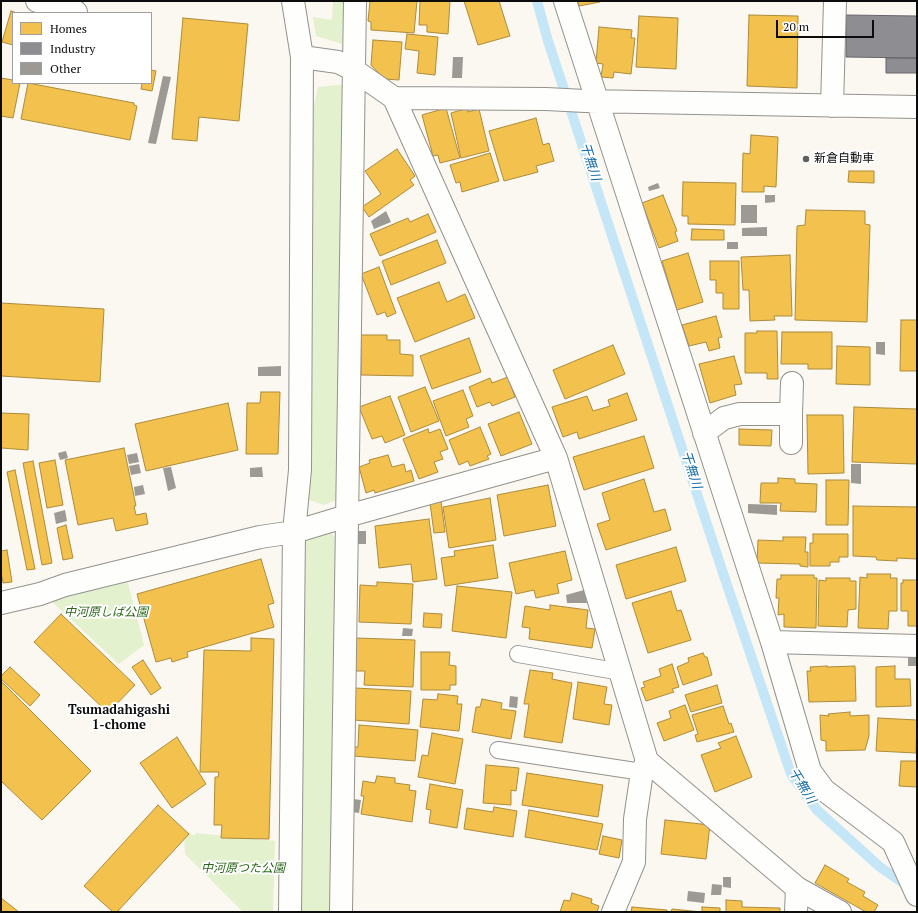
<!DOCTYPE html>
<html>
<head>
<meta charset="utf-8">
<style>
	body { margin:0 }
	#map { position:relative; width:918px; height:913px; overflow:hidden; background:#faf8f0; font-family:"PT Serif",serif }
	canvas { display:block }
	.frame { position:absolute; inset:0; border:2px solid #0c0c0c; pointer-events:none }
	.legend { position:absolute; left:12px; top:12px; width:140px; height:72px; box-sizing:border-box; background:#fff; border:1px solid #9e9e9e; margin:0; padding:5px 7px; list-style:none; font-size:12px; color:#0c0c0c }
	.legend li { display:flex; align-items:center; gap:8px; height:20px }
	.legend b { width:20px; border:1px solid #9e9e9e }
	.scale { position:absolute; left:776px; top:20px; width:98px; height:18px; box-sizing:border-box; border:2px solid #0c0c0c; border-top:0; padding-left:5px; font-size:12px; line-height:14px; white-space:nowrap; color:#0c0c0c; -webkit-text-stroke:3px #fff; paint-order:stroke }
</style>
</head>
<body>
<div id="map">
<canvas width="918" height="913"></canvas>
<div class="frame"></div>
<ul class="legend">
<li><b style="height:11px;background:#f2c14e"></b>Homes</li>
<li><b style="height:11px;background:#8d8d92"></b>Industry</li>
<li><b style="height:11px;background:#9d9a96"></b>Other</li>
</ul>
<div class="scale">20 m</div>
</div>
<script>
const ctx = document.querySelector('canvas').getContext('2d');
ctx.lineJoin = 'round';
function fillPath(path, color) { ctx.fillStyle = color; ctx.fill(path, 'evenodd'); }
const poly = rows => new Path2D(rows.map(r => 'M' + r).join(''));
function stroke(path, color, width, dash) { ctx.strokeStyle = color; ctx.lineWidth = width; ctx.lineCap = dash ? 'butt' : 'round'; ctx.setLineDash(dash || []); ctx.stroke(path); }
function drawText(font, color, halo, rows, align = 'center') {
  ctx.font = font + ' "PT Serif","Noto Sans JP",serif'; ctx.lineWidth = 4; ctx.setLineDash([]); ctx.textBaseline = 'middle'; ctx.strokeStyle = halo; ctx.fillStyle = color; for (const [text, x, y, turn = 0] of rows) {
    ctx.save(); ctx.translate(x, y); ctx.rotate((+turn || 0) * Math.PI / 180); ctx.textAlign = isNaN(turn) ? turn : align; if (halo) ctx.strokeText(text, 0, 0); ctx.fillText(text, 0, 0); ctx.restore();
  }
}
fillPath(poly([
	[333,1,344,1,342,44,316,36,313,17,332,20],
	[347,84,336,500,324,505,309,500,306,470,311,120,318,87],
	[330,531,340,544,334,912,298,912,302,544,308,535],
	[127,579,144,645,119,664,49,599],
	[189,832,194,836,196,833,275,841,273,912,243,912,185,854,184,837]
]), '#e3f1ce');
const homes = poly([
	[370,1,417,1,414,33,371,30,371,22,368,21,370,1],
	[420,1,450,1,448,34,427,32,427,25,419,25,420,1],
	[464,1,499,1,510,36,478,45,464,1],
	[578,1,600,1,600,2,579,6,578,1],
	[11,11,17,13,13,13,13,45,2,42,11,11],
	[749,15,798,16,797,88,747,86,749,15],
	[639,16,678,18,676,69,636,67,639,16],
	[183,18,248,24,239,121,199,117,197,141,172,139,183,18],
	[599,27,632,30,631,38,635,38,631,74,614,72,613,78,601,77,603,64,596,63,599,27],
	[407,34,438,37,435,75,417,73,419,51,405,49,407,34],
	[373,40,402,42,399,80,384,79,371,65,373,40],
	[151,70,156,71,152,91,141,89,142,83,151,83,151,70],
	[1,78,13,80,13,83,20,83,13,118,1,116,1,78],
	[28,83,134,103,134,105,137,106,130,140,21,119,28,83],
	[446,108,460,158,440,163,438,155,433,156,422,115,446,108],
	[468,108,468,112,479,109,489,151,461,158,451,113,468,108],
	[536,118,543,145,549,143,554,161,536,166,538,172,504,181,489,131,536,118],
	[751,135,778,137,776,187,764,186,764,192,742,192,743,153,750,154,751,135],
	[397,149,415,176,410,180,414,185,369,217,362,207,381,194,365,171,397,149],
	[490,153,499,181,462,192,460,182,456,183,450,165,490,153],
	[849,171,874,171,874,183,848,182,849,171],
	[683,182,736,183,735,225,688,224,688,216,682,216,683,182],
	[663,195,677,231,675,232,678,241,659,248,642,203,663,195],
	[806,210,865,211,865,224,870,225,867,322,795,320,797,226,805,225,806,210],
	[428,214,436,232,380,256,370,234,408,218,410,222,428,214],
	[692,229,724,230,724,240,691,240,692,229],
	[437,240,446,263,391,285,382,261,437,240],
	[688,253,703,302,677,310,662,261,688,253],
	[790,255,792,316,774,316,775,320,750,321,749,290,743,290,741,257,790,255],
	[710,261,739,261,739,309,723,309,723,293,716,293,716,280,710,280,710,261],
	[379,267,396,313,387,317,385,312,377,315,361,274,379,267],
	[439,282,447,302,465,294,475,318,415,342,397,298,439,282],
	[1,303,104,309,100,382,1,376,1,303],
	[716,316,722,337,718,338,720,348,709,351,706,342,689,346,682,325,716,316],
	[901,320,917,320,917,371,900,371,901,320],
	[757,331,777,331,778,379,767,379,767,373,745,373,745,333,757,333,757,331],
	[782,332,832,332,832,369,808,369,808,364,781,364,782,332],
	[361,335,387,335,387,340,400,340,400,354,413,355,413,376,361,375,361,335],
	[469,338,481,372,432,389,420,356,469,338],
	[613,345,625,374,565,399,553,370,613,345],
	[837,346,870,347,870,385,836,384,837,346],
	[734,356,742,384,734,385,736,395,710,403,699,364,734,356],
	[508,377,515,397,492,406,490,402,477,407,469,387,490,378,492,383,508,377],
	[425,387,439,421,411,432,398,397,425,387],
	[463,390,473,416,466,419,469,427,446,436,433,401,463,390],
	[261,392,280,392,278,454,246,454,247,403,260,403,261,392],
	[627,393,637,420,579,439,577,432,563,437,552,407,587,396,593,411,610,406,608,400,627,393],
	[390,396,405,435,385,443,382,436,372,439,359,407,390,396],
	[228,403,238,450,146,471,135,424,228,403],
	[854,407,917,409,917,464,852,462,854,407],
	[519,412,532,444,501,456,488,424,519,412],
	[1,413,29,414,28,450,1,448,1,413],
	[807,415,843,415,844,473,808,474,807,415],
	[480,427,491,454,487,456,489,459,470,466,468,461,459,465,449,440,480,427],
	[428,429,429,433,440,429,448,449,440,452,443,459,434,462,438,472,419,479,403,439,428,429],
	[739,429,772,430,771,446,739,445,739,429],
	[644,436,654,468,584,490,573,457,644,436],
	[124,448,136,506,134,506,136,515,146,513,148,524,116,531,113,518,78,525,65,460,124,448],
	[388,455,392,467,404,464,406,472,411,470,414,481,375,493,374,490,366,493,359,467,370,463,369,460,388,455],
	[55,460,63,505,47,508,39,463,55,460],
	[33,461,52,563,42,565,23,463,33,461],
	[15,470,35,569,27,570,7,472,15,470],
	[778,478,795,479,795,483,817,484,816,512,780,511,781,503,760,503,761,483,778,483,778,478],
	[644,479,654,512,665,509,671,530,606,550,597,524,610,520,602,493,644,479],
	[826,480,849,480,848,525,826,525,826,480],
	[548,485,556,526,504,536,497,495,548,485],
	[490,498,496,540,449,548,443,507,490,498],
	[441,501,445,532,434,533,430,503,441,501],
	[853,506,917,507,917,559,897,558,897,561,877,560,876,557,853,556,853,506],
	[429,519,437,579,413,582,411,564,379,568,375,526,429,519],
	[66,525,73,558,63,560,57,528,66,525],
	[813,534,848,534,848,557,839,557,839,562,830,562,830,566,810,566,810,543,813,543,813,534],
	[783,537,806,537,805,552,808,552,808,567,800,566,800,564,757,563,758,540,783,541,783,537],
	[493,545,498,578,445,586,441,558,455,556,454,551,493,545],
	[676,547,686,581,626,599,616,565,676,547],
	[7,550,12,582,3,583,1,572,1,551,7,550],
	[565,551,572,580,557,584,559,593,536,598,534,590,516,594,509,563,565,551],
	[261,559,274,603,268,605,274,627,187,652,188,657,172,662,171,658,156,662,137,594,261,559],
	[867,574,891,574,890,578,897,578,897,611,889,611,888,629,858,628,860,577,867,578,867,574],
	[781,575,814,575,814,578,817,578,816,628,784,627,784,614,778,615,779,598,776,598,777,579,781,579,781,575],
	[826,578,850,578,850,581,856,581,856,609,848,610,847,627,818,626,819,580,826,581,826,578],
	[903,580,917,580,917,626,908,626,908,611,901,611,901,583,903,583,903,580],
	[377,582,413,584,411,624,359,622,360,585,377,586,377,582],
	[457,586,512,592,506,638,452,631,457,586],
	[671,591,677,611,681,610,691,640,648,653,632,603,671,591],
	[550,605,588,610,586,628,595,629,592,648,529,639,530,628,522,627,525,606,550,610,550,605],
	[424,613,442,614,441,628,423,627,424,613],
	[61,614,135,685,108,713,34,642,61,614],
	[251,638,274,639,269,839,221,838,222,825,214,825,215,777,218,777,219,772,200,772,204,650,251,651,251,638],
	[356,638,415,640,413,687,364,685,365,671,354,671,356,638],
	[421,652,450,652,449,665,456,666,456,685,450,685,450,690,421,690,421,652],
	[703,653,705,657,707,657,712,675,683,685,677,667,689,662,688,658,703,653],
	[143,660,161,688,151,695,132,667,143,660],
	[672,664,679,687,672,689,674,692,646,701,641,688,645,687,643,682,661,676,659,669,672,664],
	[827,666,827,667,855,666,856,701,809,702,807,671,811,671,810,667,827,666],
	[895,666,895,679,910,679,911,706,876,707,876,667,895,666],
	[10,667,40,695,30,706,1,679,1,676,10,667],
	[530,670,553,673,552,679,572,683,562,743,524,737,529,704,524,704,530,670],
	[1,681,91,771,42,820,1,781,1,681],
	[578,682,607,687,604,704,612,705,609,725,573,719,578,682],
	[717,685,722,703,691,712,685,695,717,685],
	[355,688,411,691,409,724,353,720,355,688],
	[438,694,458,696,457,704,462,704,459,731,420,727,423,699,437,700,438,694],
	[482,699,502,703,501,709,516,711,511,739,472,732,476,707,480,707,482,699],
	[685,705,694,730,664,741,657,723,671,718,669,711,685,705],
	[723,706,729,724,731,723,734,732,697,742,695,735,698,734,692,715,723,706],
	[850,712,850,716,869,715,869,736,865,750,826,751,826,741,821,740,820,715,829,716,828,714,850,712],
	[878,718,917,720,916,753,876,751,878,718],
	[359,725,418,730,415,761,353,756,353,747,358,747,359,725],
	[432,733,463,739,455,784,418,777,422,755,428,756,432,733],
	[736,736,752,777,715,792,701,755,721,748,718,743,736,736],
	[177,737,206,784,172,808,140,763,177,737],
	[901,761,917,761,917,787,899,786,901,761],
	[486,765,519,768,516,791,511,790,511,805,483,803,486,765],
	[527,773,603,785,598,817,522,805,527,773],
	[377,776,395,778,395,783,410,785,409,790,416,791,412,822,361,814,364,796,361,796,363,781,375,783,377,776],
	[430,784,463,790,457,828,429,823,431,810,426,809,430,784],
	[158,805,189,834,117,912,113,912,84,886,158,805],
	[494,807,517,811,513,837,464,829,467,808,493,812,494,807],
	[529,810,603,824,597,850,525,837,529,810],
	[665,820,710,825,706,859,661,854,665,820],
	[603,836,622,840,619,858,599,854,603,836],
	[825,865,849,879,847,882,865,892,863,896,878,905,874,912,866,912,815,883,825,865],
	[572,893,592,899,591,903,599,906,597,912,560,912,564,900,570,901,572,893],
	[1,898,19,912,1,912,1,898],
	[726,900,742,901,742,907,780,908,780,912,726,912,726,900],
	[632,907,667,910,667,912,631,912,632,907],
	[702,907,720,908,720,912,671,912,672,909,702,912,702,907]
]);
fillPath(homes, '#f2c14e');
stroke(homes, '#ad8b3a', 1);
const industry = poly([
	[846,15,917,16,917,58,846,57,846,15],
	[886,58,917,58,917,73,886,73,886,58]
]);
fillPath(industry, '#8d8d92');
stroke(industry, '#66666a', 1);
stroke(poly([
	[537,1,548,41,724,576,791,774,817,810,880,867,909,887]
]), '#c4e6f6', 10);
fillPath(poly([
	[453,57,463,57,462,78,452,78],
	[163,76,171,77,156,144,148,143],
	[658,183,660,188,649,191,648,187],
	[765,195,775,195,775,202,765,203],
	[741,205,757,205,757,223,741,223],
	[386,211,391,222,374,229,371,221],
	[767,227,767,236,742,236,742,228],
	[727,242,738,242,738,249,727,249],
	[876,342,885,342,885,355,876,354],
	[281,366,281,376,258,376,258,367],
	[66,451,68,458,60,460,58,453],
	[137,453,139,462,129,464,127,455],
	[139,464,141,473,131,475,129,466],
	[851,464,861,464,861,484,851,483],
	[171,467,176,488,168,491,163,468],
	[262,467,263,477,250,477,250,468],
	[143,485,145,494,135,496,134,487],
	[748,504,777,505,777,515,748,513],
	[65,510,67,521,56,524,54,513],
	[358,531,366,531,366,544,358,544],
	[584,590,587,603,567,603,566,595],
	[403,628,413,629,412,636,402,636],
	[908,656,917,656,917,666,908,666],
	[510,696,518,697,517,708,509,707],
	[353,799,361,800,359,813,352,812],
	[723,877,731,877,731,888,723,887],
	[712,884,722,885,721,895,711,895],
	[688,891,705,893,704,903,687,901]
]), '#9d9a96');
const lane = poly([
	[518,654,621,672],
	[498,750,642,772]
]);
const street = poly([
	[37,1,76,12],
	[565,1,772,642,810,771,824,790,893,842,917,895],
	[302,57,338,62,354,70,394,98,546,99,585,101,917,107],
	[394,98,556,458,647,761,642,772,635,819,634,862,613,912],
	[832,106,835,1],
	[704,433,724,418,740,414,791,414,792,383],
	[791,443,791,414],
	[1,603,40,594,65,585,260,537,294,532,347,516,556,458],
	[772,642,917,646],
	[647,761,797,888,840,912],
	[290,912,294,532,300,470,302,57,293,1],
	[341,912,355,1],
	[796,912,797,888]
]);
stroke(lane, '#93928f', 18);
stroke(street, '#93928f', 24);
stroke(lane, '#fefefd', 16);
stroke(street, '#fefefd', 22);
for (const [x, y, r, color] of [
	[806,159,4,"#5f5f5c"]
]) { const dot = new Path2D(); dot.arc(x, y, r, 0, 2 * Math.PI); ctx.fillStyle = color; ctx.fill(dot); stroke(dot, '#fff', 1.5); }
drawText('12px', '#0c0c0c', '#fff', [
	["新倉自動車",814,159]
], 'left');
drawText('italic 12px', '#2b6719', '#fff', [
	["中河原しば公園",106,613],
	["中河原つた公園",243,869]
]);
drawText('italic 13px', '#0f67a4', '#fff', [
	["干無川",590,162,72],
	["干無川",691,470,72],
	["干無川",802,786,58]
]);
drawText('bold 13px', '#0c0c0c', '#fff', [
	["Tsumadahigashi",119,710],
	["1-chome",119,725]
]);
</script>
</body>
</html>
